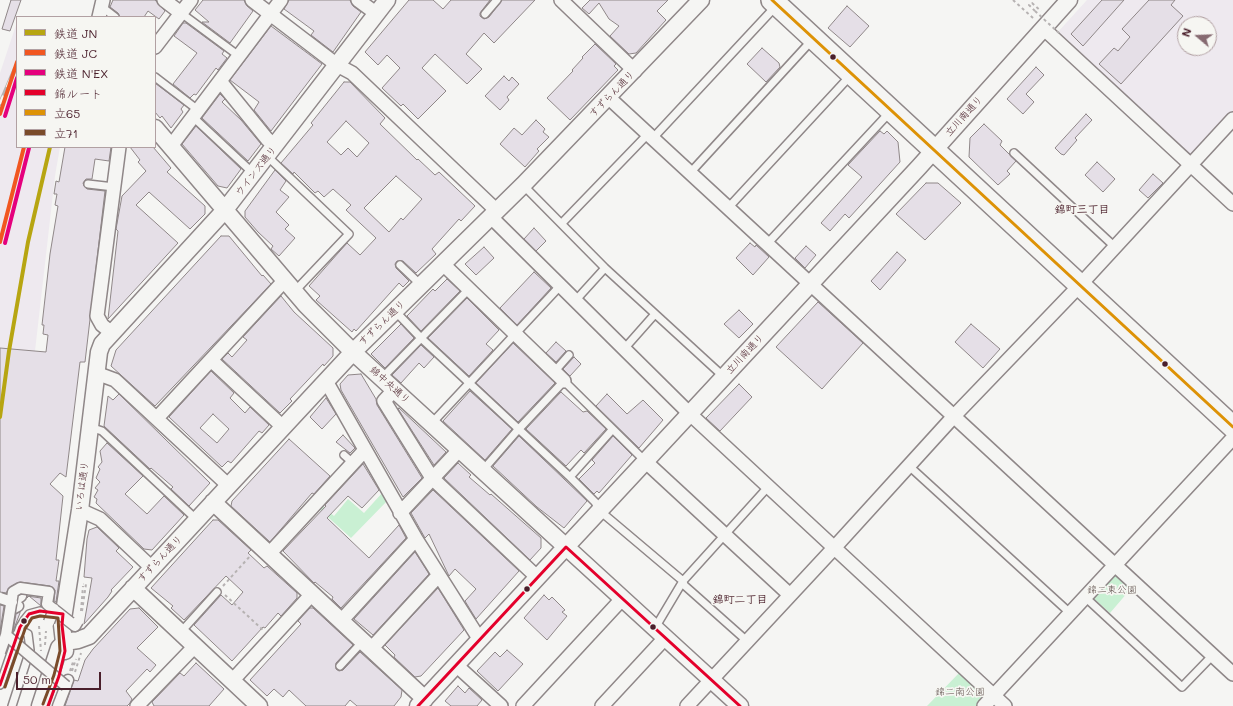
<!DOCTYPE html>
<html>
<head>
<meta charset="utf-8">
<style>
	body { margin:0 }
	#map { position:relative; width:1233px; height:706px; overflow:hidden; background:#f5f5f3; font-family:Mali,"Klee One",sans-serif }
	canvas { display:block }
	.legend { position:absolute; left:16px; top:16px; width:140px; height:132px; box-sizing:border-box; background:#f6f6f2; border:1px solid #b1a0a2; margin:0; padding:5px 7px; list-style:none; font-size:12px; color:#4a1f2b }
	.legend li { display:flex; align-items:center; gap:8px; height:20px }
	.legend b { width:20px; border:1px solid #b1a0a2 }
	.north { position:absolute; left:1177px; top:16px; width:40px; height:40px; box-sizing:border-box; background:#f6f6f2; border:1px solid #b1a0a2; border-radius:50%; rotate:289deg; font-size:11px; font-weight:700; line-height:16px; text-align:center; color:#4a1f2b }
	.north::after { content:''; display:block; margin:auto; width:14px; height:18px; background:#866a71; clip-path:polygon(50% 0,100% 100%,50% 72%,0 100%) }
	.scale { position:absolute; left:16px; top:672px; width:85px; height:18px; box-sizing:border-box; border:2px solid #4a1f2b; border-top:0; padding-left:5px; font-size:12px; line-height:14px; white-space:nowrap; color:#4a1f2b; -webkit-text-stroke:3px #f6f6f2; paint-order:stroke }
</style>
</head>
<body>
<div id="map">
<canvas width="1233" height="706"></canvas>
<ul class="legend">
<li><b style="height:5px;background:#b7a511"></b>鉄道 JN</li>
<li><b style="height:5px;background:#f15620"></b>鉄道 JC</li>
<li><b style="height:5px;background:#e5007d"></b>鉄道 N'EX</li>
<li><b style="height:5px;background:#e4002b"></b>錦ルート</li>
<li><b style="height:5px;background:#dd9206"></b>立65</li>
<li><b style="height:5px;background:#7a4b2a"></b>立71</li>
</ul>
<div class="north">N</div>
<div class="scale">50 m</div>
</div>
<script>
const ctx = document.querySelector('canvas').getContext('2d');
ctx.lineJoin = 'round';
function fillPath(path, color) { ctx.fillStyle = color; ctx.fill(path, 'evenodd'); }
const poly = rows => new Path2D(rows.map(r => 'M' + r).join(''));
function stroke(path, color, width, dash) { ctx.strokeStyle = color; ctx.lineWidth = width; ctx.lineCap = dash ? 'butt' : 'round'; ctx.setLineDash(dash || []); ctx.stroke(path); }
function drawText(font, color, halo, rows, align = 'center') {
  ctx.font = font + ' Mali,"Klee One",sans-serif'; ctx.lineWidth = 3.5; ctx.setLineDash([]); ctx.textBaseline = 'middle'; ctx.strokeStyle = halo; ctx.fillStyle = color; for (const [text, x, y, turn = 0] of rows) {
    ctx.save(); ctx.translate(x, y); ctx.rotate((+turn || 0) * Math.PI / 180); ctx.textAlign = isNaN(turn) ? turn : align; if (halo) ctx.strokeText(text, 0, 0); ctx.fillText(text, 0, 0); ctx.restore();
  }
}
fillPath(poly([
	[1087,0,1233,0,1233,115,1191,165,1057,33],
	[1185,24,1209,24,1209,48,1185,48],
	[17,22,17,147,60,147,55,176,35,351,0,348,0,73]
]), '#eee9ef');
fillPath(poly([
	[383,492,388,500,351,538,318,508,321,504,334,516,348,499,364,513],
	[1114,567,1134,585,1110,613,1090,595],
	[960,672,987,697,978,706,927,706]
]), '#c9f0d3');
const building = poly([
	[11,0,21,0,10,31,2,29,11,0],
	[113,0,155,0,165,11,159,19,148,11,144,17,120,17,118,13,110,7,113,0],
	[203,0,244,0,247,6,253,11,230,43,202,22,209,22,195,10,203,0],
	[289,0,350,0,353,6,361,12,333,52,311,35,314,31,284,9,289,0],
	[409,0,433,0,443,9,451,0,490,0,480,13,480,16,484,19,489,17,502,0,535,0,494,43,484,33,466,54,482,69,467,84,435,54,422,68,446,91,418,119,403,104,401,106,382,88,400,68,387,55,378,65,365,52,409,0],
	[590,0,668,0,657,11,666,20,636,53,629,54,610,36,619,26,609,19,599,3,589,14,582,8,590,0],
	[1102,0,1124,0,1083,46,1071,34,1102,0],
	[1149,0,1175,0,1171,5,1183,16,1121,84,1099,64,1114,48,1118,51,1130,37,1122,29,1149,0],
	[847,6,869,26,850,47,828,28,847,6],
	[183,23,186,23,224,51,222,54,227,58,218,70,216,68,196,95,194,94,190,98,173,84,197,53,174,36,183,23],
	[271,26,322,64,271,131,254,110,259,102,230,80,271,26],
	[595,44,616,64,614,66,618,70,570,120,547,98,573,71,572,70,583,58,582,57,595,44],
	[762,48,779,63,780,67,766,82,747,64,762,48],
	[1036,67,1044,75,1026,94,1034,102,1023,114,1007,99,1036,67],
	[504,76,509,81,512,77,519,84,507,97,509,100,500,110,485,96,504,76],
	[344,82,350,82,385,118,380,124,417,160,418,159,435,175,439,172,475,206,461,221,459,219,432,249,436,254,416,273,403,261,397,261,395,264,396,268,409,281,403,287,399,283,356,331,354,329,352,332,316,300,320,296,309,286,347,243,360,255,376,238,346,210,351,205,333,189,324,197,318,191,315,193,294,172,293,174,281,163,313,125,311,123,344,82],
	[346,121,369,143,357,157,348,148,341,155,327,142,346,121],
	[396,176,422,199,403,220,401,218,389,232,364,208,396,176],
	[155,83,184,105,181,109,183,112,171,128,162,116,160,118,155,112,155,83],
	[220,94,225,99,222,102,241,120,261,144,248,161,202,118,220,94],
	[1086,114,1092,120,1075,138,1077,140,1064,155,1061,154,1055,148,1086,114],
	[536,120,545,129,543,132,549,137,537,149,539,151,525,167,500,144,514,128,522,135,536,120],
	[984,124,1002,141,1000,145,1016,161,1007,171,1010,174,998,185,969,157,970,138,984,124],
	[196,126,241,169,227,188,218,186,182,144,196,126],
	[880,131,884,134,887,131,898,142,900,162,849,218,845,214,830,231,821,223,862,177,848,165,880,131],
	[65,147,111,147,109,161,95,159,92,179,86,179,83,183,84,186,87,189,105,191,85,362,80,362,66,477,60,473,50,484,63,496,56,560,59,560,56,581,59,581,56,602,54,601,55,590,50,586,20,582,10,587,6,593,0,592,0,348,46,352,48,335,43,334,44,325,42,325,50,254,58,206,55,205,57,194,54,194,56,181,59,182,65,147],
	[130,147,153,147,171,168,167,172,205,206,205,214,190,229,149,192,136,205,178,243,108,319,118,231,116,229,122,196,146,171,138,162,140,160,130,147],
	[1097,162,1115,179,1103,192,1085,175,1097,162],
	[275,170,286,181,280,190,289,197,276,212,289,225,285,229,295,238,279,256,271,249,273,246,258,232,245,217,245,211,275,170],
	[1153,174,1163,183,1148,198,1139,190,1153,174],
	[926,183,938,183,961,203,925,240,896,214,926,183],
	[534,228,546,241,536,251,524,239,534,228],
	[221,236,229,236,262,276,263,275,271,284,155,406,111,366,116,350,221,236],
	[750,243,755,247,756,245,769,257,753,275,736,258,750,243],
	[806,246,816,255,805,268,795,258,806,246],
	[484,247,494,258,476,275,465,264,484,247],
	[897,252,906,260,880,290,871,281,897,252],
	[534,272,551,288,517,325,500,308,534,272],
	[447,279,460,291,421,331,407,316,433,289,435,291,447,279],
	[281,296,294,312,333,348,333,356,324,366,323,364,290,399,292,401,280,413,222,359,228,353,232,357,247,340,243,337,281,296],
	[467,298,499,330,486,344,493,350,469,376,428,338,467,298],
	[818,302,863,343,822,389,776,347,818,302],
	[739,310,753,324,739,338,724,324,739,310],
	[401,324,414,338,385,368,371,354,401,324],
	[971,324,1000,349,983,368,955,342,971,324],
	[556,342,566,351,556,362,546,353,556,342],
	[513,343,555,383,518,422,476,383,513,343],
	[421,345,434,357,424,368,419,363,401,383,392,375,421,345],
	[574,357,581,364,570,376,563,369,574,357],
	[211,371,234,393,230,398,245,413,250,407,269,425,262,433,259,431,231,463,228,461,222,467,169,417,211,371],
	[213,414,229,429,217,443,200,428,213,414],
	[361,374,376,399,377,405,422,478,403,497,341,390,340,384,348,375,361,374],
	[739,384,752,397,720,431,706,418,739,384],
	[470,391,512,429,485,460,443,421,470,391],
	[561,392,583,412,587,411,606,429,584,453,581,450,566,466,526,429,561,392],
	[119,394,210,483,189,506,171,489,173,487,151,468,150,469,104,426,108,396,113,400,119,394],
	[607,394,627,414,643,400,663,420,639,448,596,406,607,394],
	[326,398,336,414,322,429,310,417,326,398],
	[399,408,446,452,434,465,398,409,399,408],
	[343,435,355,448,350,453,336,442,343,435],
	[519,436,587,501,564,528,537,507,493,466,519,436],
	[613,436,632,455,599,493,597,491,594,494,579,479,595,463,592,460,613,436],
	[289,439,330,476,314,494,312,493,270,542,231,506,232,501,289,439],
	[107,443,143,476,125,494,147,514,164,496,184,515,152,550,144,549,96,503,97,499,94,497,98,490,95,488,100,482,96,478,100,469,98,467,102,462,100,451,107,443],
	[458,463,471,475,469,477,490,495,491,494,541,538,541,548,530,560,444,478,458,463],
	[363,464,379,490,362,508,348,496,327,518,369,558,399,525,406,538,341,608,332,599,333,597,315,582,314,583,283,551,326,506,325,505,363,464],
	[433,490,519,571,476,619,465,601,476,589,455,569,449,576,429,534,425,538,411,513,433,490],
	[213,520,218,520,251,550,248,553,264,568,267,566,297,593,297,598,281,616,278,613,265,628,263,627,232,661,194,625,221,595,232,605,243,592,226,576,184,620,171,608,173,606,151,588,213,520],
	[97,527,119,548,116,551,133,567,111,590,112,591,108,597,84,624,92,578,84,577,87,539,89,530,97,527],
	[415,552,429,574,373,635,354,619,415,552],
	[438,588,464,630,421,676,415,677,394,657,395,655,385,645,438,588],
	[544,595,549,600,552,597,565,610,562,612,567,616,547,640,524,618,544,595],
	[27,596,41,598,41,606,29,596,27,598,27,596],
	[0,605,4,606,0,631,0,605],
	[139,608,158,627,137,648,156,665,150,672,147,669,126,691,132,699,130,703,127,706,65,706,74,680,78,681,85,660,93,649,130,609,139,608],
	[310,608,313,608,353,645,336,663,336,669,339,671,343,670,360,652,402,690,401,697,394,706,357,706,350,700,345,706,306,706,289,690,283,697,274,689,267,696,250,680,301,624,298,621,310,608],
	[20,612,20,613,13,631,16,614,20,612],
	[507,650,523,664,498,691,477,671,495,652,500,657,507,650],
	[196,663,224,689,209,706,154,706,152,702,180,673,184,676,196,663],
	[458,686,465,693,469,688,482,700,477,706,451,706,445,701,458,686]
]);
fillPath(building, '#e5dfe7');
stroke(building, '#8f8788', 1);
const service = poly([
	[102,7,115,17],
	[181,13,239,56],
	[485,14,497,0],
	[155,77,198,110],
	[193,117,254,174],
	[653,138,776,6],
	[1014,153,1115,247],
	[267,156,349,234,294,292],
	[690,173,813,39],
	[88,184,114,187],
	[523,185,605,268,724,377],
	[728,208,851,75],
	[562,223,648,134],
	[767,244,891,111],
	[400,265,421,285],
	[575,301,605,268],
	[395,311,421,338,570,477,595,502,600,511,683,581,684,585,747,641],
	[624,349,655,314],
	[554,372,569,355],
	[382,378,469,289],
	[432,423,560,286],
	[90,427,102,431,197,520],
	[344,455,353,463],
	[909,466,1070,613],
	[483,470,516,432,564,381,646,462],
	[570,477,612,430],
	[1085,597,1182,687,1213,655],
	[655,628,683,581,768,487],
	[180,633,217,592],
	[340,666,363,641],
	[0,685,20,627,25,619,29,614,40,611,57,613],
	[12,706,30,650,28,634,24,632,17,634]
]);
const pedestrian = poly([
	[18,606,14,608,12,602,21,596],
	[58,706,68,680]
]);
const minor = poly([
	[164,0,181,13],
	[252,0,337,65,352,73,497,211],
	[358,0,377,14],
	[561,0,635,71],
	[99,17,103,0],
	[1043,28,1233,204],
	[155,47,191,0],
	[220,81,267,139,275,146],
	[608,97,1233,674],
	[171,146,281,0],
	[491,217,690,414,1005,706],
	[443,264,564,381],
	[112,333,102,325,97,316,119,147],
	[211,360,283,427],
	[96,373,115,380,229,486],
	[326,381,416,539,480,640],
	[395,389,384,401,432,478,538,578],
	[157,418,284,281],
	[646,462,790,595],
	[80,510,100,519,152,568],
	[400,513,460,449],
	[269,554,365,450],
	[341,621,416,539],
	[371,649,438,576],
	[456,665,501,706],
	[232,681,312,594],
	[137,706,195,646],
	[523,706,622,599],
	[602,706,665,638],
	[687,706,834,548,955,415,1080,285,1233,119],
	[984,706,1233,438]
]);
const tertiary = poly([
	[155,128,306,305,353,352,740,706],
	[213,502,425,699],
	[133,588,259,706],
	[65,651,62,625,80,510,99,352,102,344,224,211,387,0],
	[40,706,59,648,65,642,78,640,89,636,353,352,523,185,701,0],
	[418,706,919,167,1069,0]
]);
const primary = poly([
	[772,0,1233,427]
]);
stroke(service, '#8f8788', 10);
stroke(pedestrian, '#8f8788', 13);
stroke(minor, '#8f8788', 16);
stroke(tertiary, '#8f8788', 19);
stroke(primary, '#8f8788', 24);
stroke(poly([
	[1013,0,1034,19],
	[1035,11,1029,5,1032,3,1041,11],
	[223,586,251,555],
	[225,595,263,630],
	[81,611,83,586],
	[82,611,86,584,83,584],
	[39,626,41,651],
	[45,645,46,631],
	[70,671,73,662],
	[72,671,76,659],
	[75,672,81,653]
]), '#b6b2b2', 2, [3, 3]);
stroke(service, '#f5f5f3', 7);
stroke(pedestrian, '#f5f5f3', 10);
stroke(minor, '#f5f5f3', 13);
stroke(tertiary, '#f5f5f3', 16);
stroke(primary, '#f5f5f3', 21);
const rail = poly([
	[0,104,15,69]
]);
stroke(rail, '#b6b2b2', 4.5);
stroke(rail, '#f6f6f2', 3, [9]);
const pedestrianBridge = poly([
	[0,598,12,602],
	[49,622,54,609],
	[6,635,66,686],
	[0,652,6,635,13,592,20,588,49,592,47,604,75,626,78,621]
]);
stroke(pedestrianBridge, '#8f8788', 13, []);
stroke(poly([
	[1035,11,1060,34]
]), '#b6b2b2', 2, [3, 3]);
stroke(pedestrianBridge, '#f5f5f3', 10);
stroke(poly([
	[0,685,20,627,29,614,40,611,63,614,62,625,65,651,59,676,48,706],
	[418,706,566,547,740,706]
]), '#e4002b', 3);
stroke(poly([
	[772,0,1233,427]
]), '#dd9206', 3);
stroke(poly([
	[5,687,25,629,32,618,40,616,58,618,60,651,54,675,43,704]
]), '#7a4b2a', 3);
stroke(poly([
	[0,417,9,351,28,242,50,147]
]), '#b7a511', 4);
stroke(poly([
	[0,114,17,62],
	[0,242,24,147]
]), '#f15620', 4);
stroke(poly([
	[5,116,17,78],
	[5,243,29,148]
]), '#e5007d', 4);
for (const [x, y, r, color] of [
	[833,57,3.5,"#4a1f2b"],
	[1165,364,3.5,"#4a1f2b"],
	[527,589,3.5,"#4a1f2b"],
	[24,621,3.5,"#4a1f2b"],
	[653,627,3.5,"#4a1f2b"]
]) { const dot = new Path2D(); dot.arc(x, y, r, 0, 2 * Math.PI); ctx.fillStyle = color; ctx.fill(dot); stroke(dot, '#f6f6f2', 1.5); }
drawText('10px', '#4a1f2b', '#f6f6f2', [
	["すずらん通り",612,94,-46],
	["立川南通り",964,116,-48],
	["ウインズ通り",256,171,-52],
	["すずらん通り",382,323,-44],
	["立川南通り",745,354,-47],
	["錦中央通り",390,385,42],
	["いろは通り",82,486,-83],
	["すずらん通り",160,559,-47]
]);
drawText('10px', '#61524e', '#f6f6f2', [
	["錦二東公園",1112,590],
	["錦二南公園",960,692]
]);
drawText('bold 11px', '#4a1f2b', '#f6f6f2', [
	["錦町三丁目",1082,210],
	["錦町二丁目",740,600]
]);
</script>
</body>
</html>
